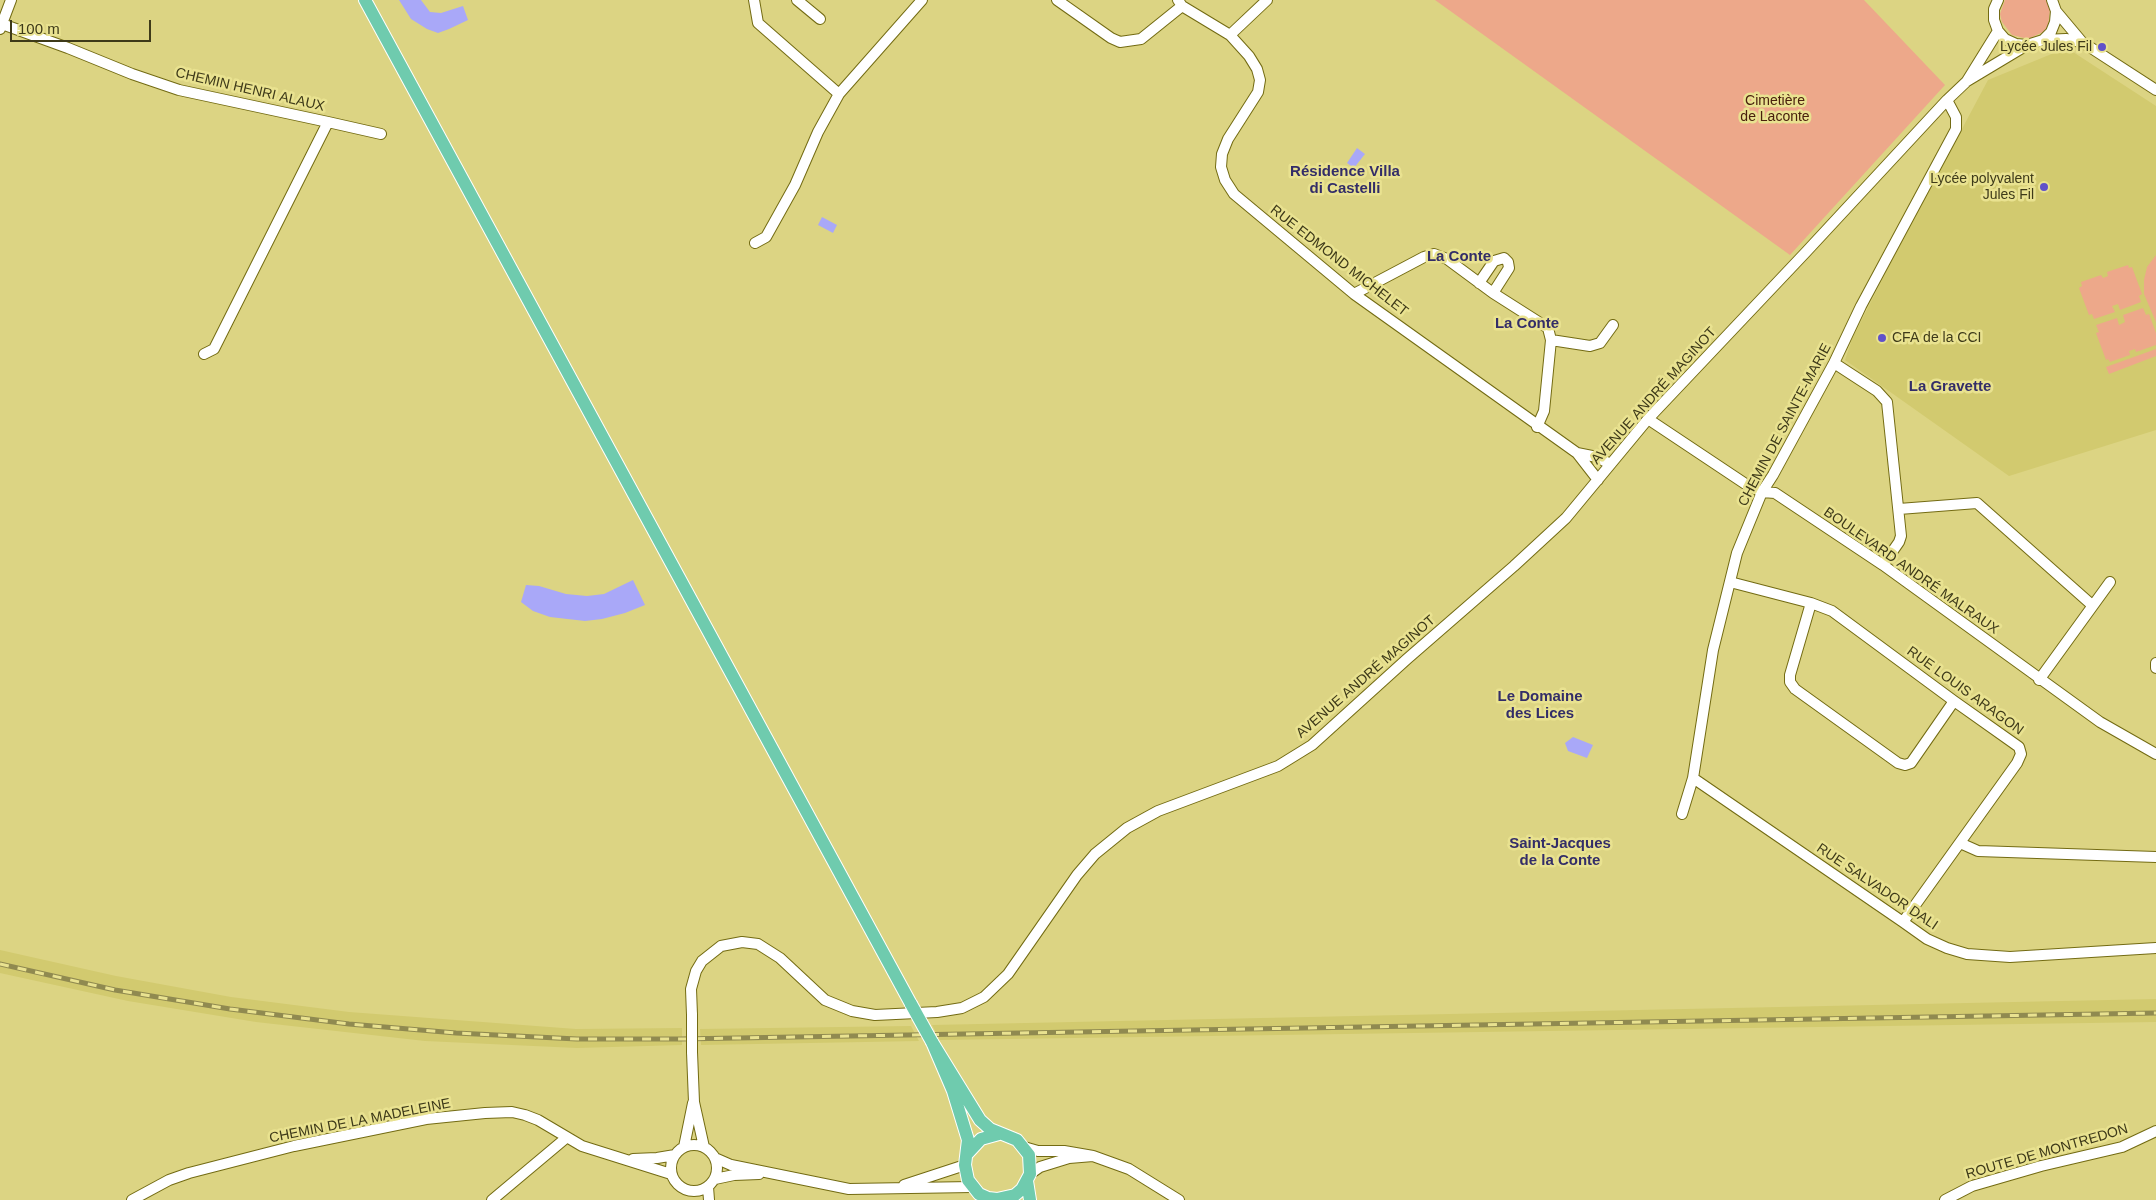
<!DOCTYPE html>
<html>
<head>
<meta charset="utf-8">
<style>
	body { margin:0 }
	#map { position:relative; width:2156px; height:1200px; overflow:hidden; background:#dcd483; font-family:Arial,sans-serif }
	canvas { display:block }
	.scale { position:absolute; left:10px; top:20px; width:141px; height:22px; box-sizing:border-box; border:2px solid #3e3a19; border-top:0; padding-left:6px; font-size:15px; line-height:18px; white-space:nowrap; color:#3e3a19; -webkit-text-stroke:4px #e9e290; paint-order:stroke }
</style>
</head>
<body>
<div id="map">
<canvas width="2156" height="1200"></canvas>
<div class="scale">100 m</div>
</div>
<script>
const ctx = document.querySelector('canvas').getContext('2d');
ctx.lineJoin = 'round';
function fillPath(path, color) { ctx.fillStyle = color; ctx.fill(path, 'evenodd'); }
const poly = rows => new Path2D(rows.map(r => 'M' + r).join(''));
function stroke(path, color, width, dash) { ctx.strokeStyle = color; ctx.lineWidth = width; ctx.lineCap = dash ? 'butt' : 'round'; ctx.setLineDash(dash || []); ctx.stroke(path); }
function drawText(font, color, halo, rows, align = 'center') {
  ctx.font = font + ' Arial,sans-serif'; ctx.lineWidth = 5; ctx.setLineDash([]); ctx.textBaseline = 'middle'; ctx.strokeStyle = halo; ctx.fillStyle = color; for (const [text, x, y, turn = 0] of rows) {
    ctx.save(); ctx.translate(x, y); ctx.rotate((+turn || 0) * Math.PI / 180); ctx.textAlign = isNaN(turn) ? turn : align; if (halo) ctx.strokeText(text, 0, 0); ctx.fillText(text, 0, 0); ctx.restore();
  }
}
fillPath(poly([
	[2073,52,2156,106,2156,430,2009,476,1845,360,1852,339,1888,268,1988,80,2054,53],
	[0,950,116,976,231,997,349,1012,576,1029,682,1028,682,1045,577,1048,425,1041,256,1022,128,1001,0,973],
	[2156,999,2156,1022,940,1040,932,1025],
	[911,1026,919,1041,701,1045,700,1029]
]), '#d2ca6f');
fillPath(poly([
	[1435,0,1864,0,1945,85,1790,255],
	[2005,0,2046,0,2050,10,2048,26,2043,32,2028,39,2012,35,2002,22,2000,14],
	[2156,255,2156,322,2144,294,2144,280,2147,267],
	[2128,265,2129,268,2132,267,2142,294,2139,296,2141,302,2120,310,2118,304,2112,306,2115,312,2094,319,2092,314,2089,315,2079,288,2082,286,2081,282,2101,275,2103,278,2108,276,2107,272],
	[2143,308,2146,315,2149,314,2156,333,2156,345,2136,352,2135,349,2129,351,2130,355,2110,362,2108,359,2106,360,2096,333,2099,332,2096,325,2117,318,2119,325,2125,322,2123,315],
	[2156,349,2156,356,2109,374,2106,367]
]), '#eda88a');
fillPath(poly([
	[399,0,421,0,430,12,441,13,463,6,468,20,449,29,438,33,427,29,411,19],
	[1357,148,1365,154,1354,168,1347,163],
	[822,217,837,225,833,233,818,225],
	[633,580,645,605,625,613,602,619,585,621,550,617,533,611,521,602,526,585,539,586,566,594,587,596,604,594],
	[1573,737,1593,745,1587,758,1568,751,1565,743]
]), '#a9a8f8');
const minor = poly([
	[754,0,758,23,839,94],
	[797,0,820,19],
	[1057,0,1111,38,1120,42,1141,39,1182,6],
	[1178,0,1182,6,1230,35,1249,56,1257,69,1260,80,1258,92,1228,139,1222,154,1221,167,1225,180,1234,194,1354,294,1577,453,1598,480],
	[1998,0,1994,9,1994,20,1998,31,2005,39,2016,44,2027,45,2043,40,2051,32,2055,22,2056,11,2052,0],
	[2056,11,2082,42,2156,90],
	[2,24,68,48,132,74,179,90,328,122,214,349,204,354],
	[0,29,11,0],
	[1230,35,1267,0],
	[2043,40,2066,39,2081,42],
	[1967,81,1998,31],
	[328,122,381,134],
	[755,243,766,237,795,185,818,132,839,94,922,0],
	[1479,283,1494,261,1504,258,1508,262,1509,268,1493,293],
	[1354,294,1424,257,1434,254,1447,259,1493,293,1548,328,1551,340,1544,411,1537,427],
	[1551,340,1590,346,1600,343,1613,325],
	[1834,363,1877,391,1887,402,1901,536,1899,542,1883,565],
	[1648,419,1747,485,1762,492,1775,493,1883,565,2100,722,2156,754],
	[1577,453,1597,457,1610,464],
	[1899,509,1977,503,2092,605],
	[1730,582,1811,603,1832,611,1954,701,2019,747,2021,754,2017,763,1903,922],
	[1811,603,1790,675,1790,682,1795,689,1898,763,1905,765,1911,763,1954,701],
	[2156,663,2156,668],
	[2039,680,2110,582],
	[1693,778,1903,922,1927,939,1947,948,1967,954,2010,957,2156,948],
	[1682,814,1693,778,1713,650,1737,553,1762,492,1773,475,1834,363,1861,306,1956,129,1956,117,1947,100],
	[1960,843,1978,851,2156,857],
	[692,1015,691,989,696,971,702,961,721,946,742,942,758,944,780,958,825,1000,852,1011,875,1015,937,1012,962,1008,984,997,1008,974,1077,875,1095,854,1127,828,1158,811,1278,766,1312,745,1407,659,1514,566,1566,518,1648,419,1806,252,1947,100,1967,81,2027,45],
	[692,1052,694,1102,704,1147],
	'671 1168a23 23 0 1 1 46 0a23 23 0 1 1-46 0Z',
	[684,1147,693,1103],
	[1024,1147,1038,1151,1064,1151,1093,1156,1069,1158,1040,1167,1030,1174],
	[1093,1156,1129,1169,1179,1200],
	[715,1158,731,1165,849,1189,972,1187],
	[633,1159,657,1158,675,1155],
	[715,1179,734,1175,759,1174],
	[904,1185,965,1165],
	[708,1187,709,1200],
	[132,1200,169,1180,189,1173,294,1146,426,1119,485,1113,512,1112,525,1115,538,1120,582,1146,671,1174],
	[492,1200,566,1138],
	[1945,1200,1972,1186,2041,1166,2122,1147,2156,1131]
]);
const major = poly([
	[365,0,911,1004],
	[932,1042,980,1120,990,1129,1017,1140,1029,1155,1030,1174,1022,1189,1015,1195,997,1199,988,1198,979,1194,968,1180,965,1165,968,1140,953,1091,932,1042],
	[968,1153,981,1139,999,1134],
	[1027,1181,1030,1200]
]);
stroke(minor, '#736b13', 12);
stroke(major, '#fff', 14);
stroke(minor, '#fff', 10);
stroke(major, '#6fcbae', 12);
const rail = poly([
	[0,964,115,990,230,1009,349,1024,456,1033,577,1039,680,1039,2156,1013]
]);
stroke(rail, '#908a50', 5);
stroke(rail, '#e9e290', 3, [9]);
const minorBridge = poly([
	[692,1015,692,1052]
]);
const majorBridge = poly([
	[911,1004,932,1042]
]);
stroke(minorBridge, '#736b13', 12, []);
stroke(majorBridge, '#fff', 14, []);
stroke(minorBridge, '#fff', 10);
stroke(majorBridge, '#6fcbae', 12);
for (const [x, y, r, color] of [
	[2102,47,5,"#6051c9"],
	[2044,187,5,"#6051c9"],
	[1882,338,5,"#6051c9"]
]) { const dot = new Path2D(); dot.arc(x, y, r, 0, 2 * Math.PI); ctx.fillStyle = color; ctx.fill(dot); stroke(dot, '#e9e290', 2); }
drawText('14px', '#3e3a19', '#e9e290', [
	["Lycée Jules Fil",2092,47],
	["Lycée polyvalent",2034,179],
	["Jules Fil",2034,195],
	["CFA de la CCI",1892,338,"left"]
], 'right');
drawText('14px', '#3e3a19', '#e9e290', [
	["CHEMIN HENRI ALAUX",250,90,13],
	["RUE EDMOND MICHELET",1339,261,38],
	["AVENUE ANDRÉ MAGINOT",1654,396,-48],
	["CHEMIN DE SAINTE-MARIE",1785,425,-62],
	["BOULEVARD ANDRÉ MALRAUX",1911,571,35],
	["AVENUE ANDRÉ MAGINOT",1366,677,-41],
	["RUE LOUIS ARAGON",1965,691,36],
	["RUE SALVADOR DALI",1877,887,34],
	["CHEMIN DE LA MADELEINE",360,1121,-11],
	["ROUTE DE MONTREDON",2047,1152,-16]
]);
drawText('14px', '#49200d', '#e9e290', [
	["Cimetière",1775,101],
	["de Laconte",1775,117]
]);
drawText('bold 15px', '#332d68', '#e9e290', [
	["Résidence Villa",1345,172],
	["di Castelli",1345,189],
	["La Conte",1459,257],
	["La Conte",1527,324],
	["La Gravette",1950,387],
	["Le Domaine",1540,697],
	["des Lices",1540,714],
	["Saint-Jacques",1560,844],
	["de la Conte",1560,861]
]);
</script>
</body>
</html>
